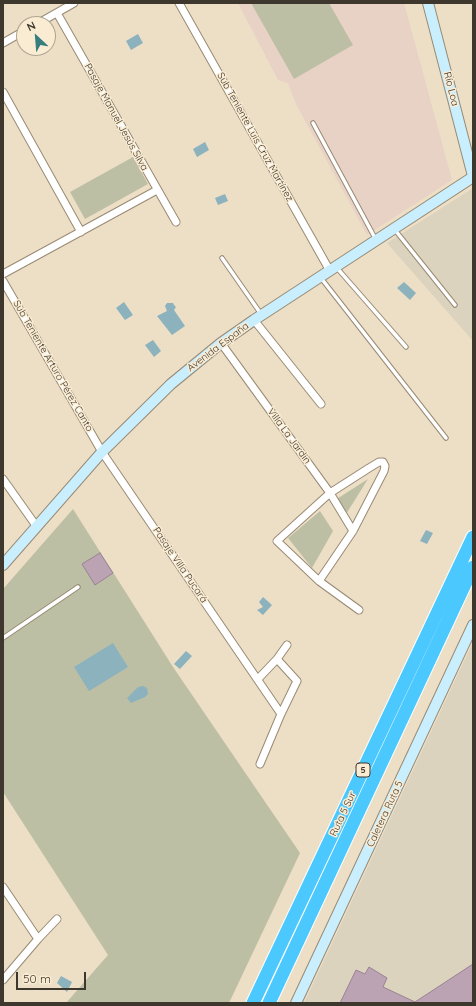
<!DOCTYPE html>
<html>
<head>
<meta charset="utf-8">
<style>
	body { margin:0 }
	#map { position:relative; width:476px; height:1006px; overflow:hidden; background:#eddec6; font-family:Quicksand,sans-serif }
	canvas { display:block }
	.frame { position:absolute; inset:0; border:4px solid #3d372e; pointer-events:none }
	.north { position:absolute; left:16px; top:16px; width:40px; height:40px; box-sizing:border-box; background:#faecd3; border:1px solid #aea491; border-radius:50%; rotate:334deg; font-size:11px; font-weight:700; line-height:16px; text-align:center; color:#3d372e }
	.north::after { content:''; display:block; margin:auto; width:14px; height:18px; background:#367f7e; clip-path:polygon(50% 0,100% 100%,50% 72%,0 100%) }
	.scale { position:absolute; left:16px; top:972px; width:70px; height:18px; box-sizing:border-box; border:2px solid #3d372e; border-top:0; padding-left:5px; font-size:12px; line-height:14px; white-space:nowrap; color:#3d372e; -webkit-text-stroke:3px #faecd3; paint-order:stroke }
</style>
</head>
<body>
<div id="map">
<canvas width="476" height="1006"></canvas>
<div class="frame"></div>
<div class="north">N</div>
<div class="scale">50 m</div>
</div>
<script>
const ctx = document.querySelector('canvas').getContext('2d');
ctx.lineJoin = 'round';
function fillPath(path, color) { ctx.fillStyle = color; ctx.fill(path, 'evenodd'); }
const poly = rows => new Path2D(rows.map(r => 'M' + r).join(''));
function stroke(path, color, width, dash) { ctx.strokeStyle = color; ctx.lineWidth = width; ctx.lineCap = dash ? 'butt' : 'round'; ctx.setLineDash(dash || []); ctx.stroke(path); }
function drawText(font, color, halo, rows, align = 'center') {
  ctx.font = font + ' Quicksand,sans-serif'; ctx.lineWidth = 3; ctx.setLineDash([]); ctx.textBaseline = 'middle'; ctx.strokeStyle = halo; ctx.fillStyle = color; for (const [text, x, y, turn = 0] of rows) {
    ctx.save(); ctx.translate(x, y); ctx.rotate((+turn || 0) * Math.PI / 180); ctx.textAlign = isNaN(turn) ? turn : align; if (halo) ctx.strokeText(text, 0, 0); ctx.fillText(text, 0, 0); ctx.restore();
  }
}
fillPath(poly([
	[473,188,473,341,387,243],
	[473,642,473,1003,304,1003,472,644]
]), '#dcd3be');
fillPath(poly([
	[238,3,404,3,452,180,367,235,296,104,288,83,278,80]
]), '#e8d2c5');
fillPath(poly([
	[251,3,329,3,353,45,294,79],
	[133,157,148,184,85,219,70,192],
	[368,479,343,519,332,502],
	[73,509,173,667,300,853,229,1003,66,1003,108,955,3,792,3,589],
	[320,511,333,531,312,568,288,538]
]), '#bdbfa5');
fillPath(poly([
	[138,34,143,43,131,50,126,41],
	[205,142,209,150,197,157,193,149],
	[225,194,228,201,218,205,215,198],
	[404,282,416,293,410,300,397,288],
	[124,302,133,315,125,320,116,308],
	[167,303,173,303,174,305,176,307,174,310,185,326,172,335,157,316,167,311,165,306],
	[153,340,161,351,154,357,145,345],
	[426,530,433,533,427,544,420,541],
	[263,597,272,605,263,615,257,610,263,607,259,602],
	[113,643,128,667,89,691,74,667],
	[186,651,192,656,180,669,174,664],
	[143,686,147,688,148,694,145,697,131,703,127,698,138,687],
	[61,976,72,982,67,992,57,983]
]), '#8bb2bd');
const building = poly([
	[100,553,113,573,95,585,82,564,100,553],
	[473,964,473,1003,340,1003,356,970,365,974,369,967,387,978,383,987,415,1002,473,964]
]);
fillPath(building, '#bba3b4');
stroke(building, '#998393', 1);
const lane = poly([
	[313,123,375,238],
	[395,230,455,305],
	[222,258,261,314],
	[337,268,406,347],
	[321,278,446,438],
	[3,638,78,587]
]);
const street = poly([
	[179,3,330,271],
	[57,13,176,222],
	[37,24,74,3],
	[3,43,24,31],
	[3,92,81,232],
	[3,274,157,190],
	[3,281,102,452,281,714,297,681,277,659,258,679],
	[254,320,321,404],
	[221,343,330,493,353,531],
	[3,479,37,527],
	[319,581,353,531,384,471,385,466,383,462,379,462,369,468,330,493,277,541,319,581,359,610],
	[277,659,287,645],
	[260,764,281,714],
	[3,887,38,939],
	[3,980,38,939,57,919]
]);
const secondary = poly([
	[428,3,473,176],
	[3,565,102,452,171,384,221,343,254,320,473,177],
	[296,1003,473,625]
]);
const highway = poly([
	[253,1003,473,537],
	[269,1003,473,567]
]);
stroke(lane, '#988a74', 5.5);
stroke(street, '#988a74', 9);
stroke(secondary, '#988a74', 12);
stroke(highway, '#fff', 15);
stroke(lane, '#fff', 3.5);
stroke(street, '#fff', 7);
stroke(secondary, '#c9efff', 10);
stroke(highway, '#4bc9fe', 13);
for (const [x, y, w] of [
	[363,770,14]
]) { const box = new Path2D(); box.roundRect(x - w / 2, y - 7, w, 14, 3); ctx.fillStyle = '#faecd3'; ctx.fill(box); stroke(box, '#3d372e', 1); }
drawText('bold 9px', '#3d372e', null, [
	["5",363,770]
]);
drawText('10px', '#3d372e', '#faecd3', [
	["Río Loa",451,89,76],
	["Pasaje Manuel Jesús Silva",116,117,61],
	["Sub Teniente Luis Cruz Martínez",255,137,61],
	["Avenida España",218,347,-37],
	["Sub Teniente Arturo Pérez Canto",53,366,60],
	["Villa La Jardin",289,436,54],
	["Pasaje Villa Pucará",180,565,56],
	["Ruta 5 Sur",343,814,-65],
	["Caletera Ruta 5",385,814,-65]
]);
</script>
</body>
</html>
